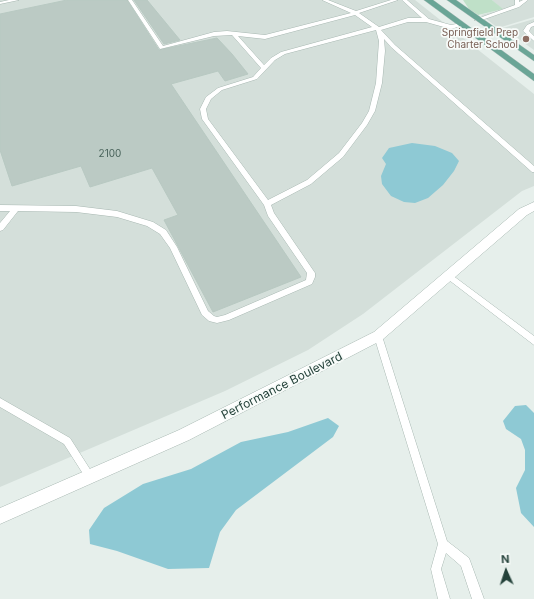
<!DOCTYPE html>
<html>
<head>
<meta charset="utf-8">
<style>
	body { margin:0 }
	#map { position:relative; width:534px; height:599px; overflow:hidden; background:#e6efeb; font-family:Inter,sans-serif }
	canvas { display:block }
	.north { position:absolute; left:486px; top:551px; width:40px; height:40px; -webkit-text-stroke:3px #f7fbf9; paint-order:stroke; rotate:357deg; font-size:11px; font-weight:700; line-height:16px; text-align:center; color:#24423a }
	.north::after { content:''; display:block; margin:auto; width:14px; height:18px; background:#24423a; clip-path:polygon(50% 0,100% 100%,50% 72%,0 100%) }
</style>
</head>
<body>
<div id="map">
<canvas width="534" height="599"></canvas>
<div class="north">N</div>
</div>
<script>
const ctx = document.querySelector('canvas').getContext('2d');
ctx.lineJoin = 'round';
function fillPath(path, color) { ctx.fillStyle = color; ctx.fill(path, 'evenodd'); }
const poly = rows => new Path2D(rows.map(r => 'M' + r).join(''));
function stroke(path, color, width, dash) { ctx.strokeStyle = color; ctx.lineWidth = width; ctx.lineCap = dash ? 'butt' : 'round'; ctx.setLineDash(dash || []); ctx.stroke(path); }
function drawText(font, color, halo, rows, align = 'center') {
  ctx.font = font + ' Inter,sans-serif'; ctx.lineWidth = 3.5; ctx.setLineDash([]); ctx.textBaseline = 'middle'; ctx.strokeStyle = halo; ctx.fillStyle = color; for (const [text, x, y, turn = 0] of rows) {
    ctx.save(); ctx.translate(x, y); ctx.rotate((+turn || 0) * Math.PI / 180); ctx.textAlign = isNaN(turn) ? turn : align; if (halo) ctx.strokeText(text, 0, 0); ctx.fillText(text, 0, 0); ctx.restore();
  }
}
fillPath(poly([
	[0,0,415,0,534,94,534,186,522,191,363,314,308,350,225,391,0,487],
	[492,0,534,0,534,17,498,28,481,15,502,9],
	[534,19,534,50,503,28]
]), '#d4dfda');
fillPath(poly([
	[463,0,492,0,503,9,478,15,469,9]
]), '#bfe0c8');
fillPath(poly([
	[412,143,435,146,452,153,459,161,454,171,443,185,428,198,415,203,404,202,391,196,382,184,381,176,386,164,382,158,389,148],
	[526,405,534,413,534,527,521,513,516,488,525,470,525,450,521,439,506,429,503,421,515,406],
	[328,418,339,426,333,437,236,510,220,532,209,568,168,569,117,551,90,544,89,530,104,508,143,484,191,469,241,442,288,432]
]), '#8ec9d4');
const building = poly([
	[67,0,127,0,159,50,217,38,232,54,248,74,225,81,218,71,171,84,301,277,213,312,164,220,178,215,152,168,90,187,81,166,12,186,0,150,0,14,67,0],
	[134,0,147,0,180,40,164,44,134,0]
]);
fillPath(building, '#bbcac4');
stroke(building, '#b8c9c2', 1);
const lane = poly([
	[9,0,19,0,0,4,0,2,9,0],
	[128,0,132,0,163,46,214,32,227,31,265,35,351,13,322,0,328,0,356,11,391,0,398,0,359,13,379,27,408,18,422,18,402,0,407,0,429,19,451,25,461,23,464,25,451,29,426,22,408,22,381,30,395,45,534,166,534,172,532,172,391,47,384,39,385,51,382,83,375,111,367,125,343,157,311,184,271,205,274,213,315,273,315,277,312,284,229,320,217,323,209,321,202,315,170,248,160,234,147,226,117,217,76,212,18,211,3,230,0,231,0,223,10,211,0,211,0,205,76,206,117,211,153,222,166,230,177,247,208,311,214,316,217,317,225,315,306,280,307,273,268,216,264,205,202,119,200,109,206,97,218,88,253,77,261,68,232,35,214,36,160,49,128,0],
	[355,15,372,27,281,52,271,58,264,65,238,36,265,39,355,15],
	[376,30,379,41,376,83,369,111,362,123,339,153,307,180,268,200,208,119,206,109,211,99,222,90,257,79,275,60,285,54,376,30],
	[515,0,519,0,519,2,523,0,528,0,519,7,479,21,474,20,515,5,515,0],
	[534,22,534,26,531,27,529,31,534,36,534,41,523,31,527,25,534,22],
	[448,272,534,336,534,345,445,277,444,275,445,273,448,272],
	[378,332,381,333,382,336,447,541,469,558,484,599,472,599,461,566,446,553,441,569,450,599,438,599,431,569,438,544,374,336,375,333,378,332],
	[0,398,70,438,93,474,95,477,93,480,90,482,87,480,64,444,0,407,0,398]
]);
const street = poly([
	[534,202,534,211,527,215,382,340,189,440,0,524,0,508,179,430,374,332,519,209,534,202]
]);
const primary = poly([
	[424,0,433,0,534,74,534,81,424,0],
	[447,0,456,0,534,55,534,61,447,0]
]);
stroke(lane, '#a8b8b2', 1);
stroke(street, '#a8b8b2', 1);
stroke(primary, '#c2cac8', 1);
fillPath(lane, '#fff');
fillPath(street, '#fff');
fillPath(primary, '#6aa596');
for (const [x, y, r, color] of [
	[526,39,4,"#8d6e63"]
]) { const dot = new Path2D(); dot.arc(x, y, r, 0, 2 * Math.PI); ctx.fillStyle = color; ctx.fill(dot); stroke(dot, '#f7fbf9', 1.5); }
drawText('10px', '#785e54', '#f7fbf9', [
	["Springfield Prep",518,33],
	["Charter School",518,45]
], 'right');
drawText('10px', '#4a645c', null, [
	["2100",110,154]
]);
drawText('12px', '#24423a', '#f7fbf9', [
	["Performance Boulevard",282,386,-27]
]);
</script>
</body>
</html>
